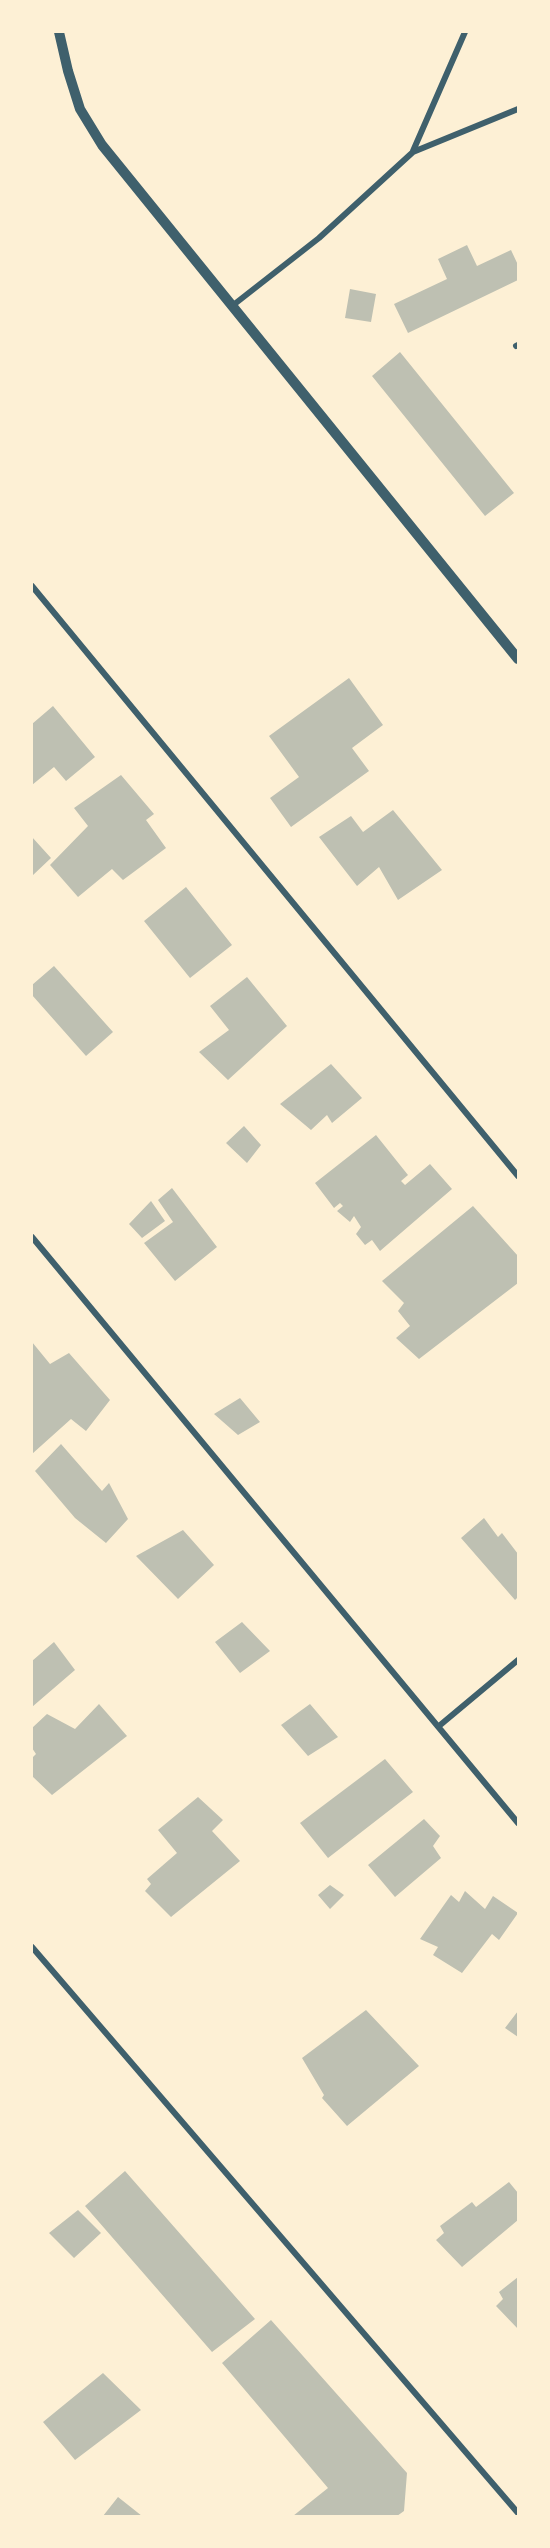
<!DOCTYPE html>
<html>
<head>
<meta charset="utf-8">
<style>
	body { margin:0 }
	#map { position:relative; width:550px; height:2548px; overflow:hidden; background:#fdf0d5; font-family:"Fira Sans Condensed",sans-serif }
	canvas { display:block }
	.frame { position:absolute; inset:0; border:33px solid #fdf0d5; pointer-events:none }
</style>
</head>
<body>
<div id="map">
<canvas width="550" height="2548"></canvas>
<div class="frame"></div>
</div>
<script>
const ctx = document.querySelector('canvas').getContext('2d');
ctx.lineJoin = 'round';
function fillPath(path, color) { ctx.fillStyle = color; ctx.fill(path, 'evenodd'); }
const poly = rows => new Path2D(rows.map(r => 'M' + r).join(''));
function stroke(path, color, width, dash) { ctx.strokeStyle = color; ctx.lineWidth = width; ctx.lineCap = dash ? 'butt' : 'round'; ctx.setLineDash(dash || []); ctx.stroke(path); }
fillPath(poly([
	[467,245,477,266,511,250,518,265,518,280,408,333,394,304,447,279,438,259],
	[350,289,376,294,371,322,345,318],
	[400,352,514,493,485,516,372,376],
	[349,678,383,725,352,748,369,771,291,827,270,798,299,777,269,736],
	[53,706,95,757,66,781,54,767,32,785,32,724],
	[121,775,154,814,146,820,166,848,123,880,112,869,78,897,50,865,88,826,74,808],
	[393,810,442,870,398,900,379,867,357,886,319,837,351,816,363,832],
	[32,837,51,858,32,876],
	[186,887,232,945,190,978,144,921],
	[54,966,113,1032,86,1056,32,995,32,985],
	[247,977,287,1026,228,1080,199,1052,229,1030,210,1006],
	[331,1064,362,1098,332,1123,327,1115,311,1130,280,1104],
	[244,1126,261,1145,247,1163,226,1143],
	[376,1135,408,1175,401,1181,405,1185,430,1164,452,1189,380,1251,372,1240,365,1245,356,1234,361,1227,354,1216,350,1222,337,1211,343,1206,340,1203,334,1208,315,1183],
	[172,1188,217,1247,175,1281,144,1243,173,1222,158,1200],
	[151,1201,165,1221,142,1238,129,1224],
	[473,1206,518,1256,518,1283,419,1359,396,1338,410,1326,398,1311,404,1303,382,1281],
	[32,1342,50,1364,69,1353,110,1400,86,1431,71,1419,32,1454],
	[240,1398,260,1422,238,1435,214,1414],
	[61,1444,102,1491,109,1483,128,1519,106,1543,75,1518,35,1471],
	[484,1518,498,1537,502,1533,518,1554,518,1597,515,1600,461,1538],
	[183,1530,214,1565,178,1599,136,1556],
	[242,1622,270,1651,240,1673,215,1642],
	[54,1642,75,1670,32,1707,32,1661],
	[99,1704,127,1736,52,1795,32,1776,32,1758,36,1754,32,1748,32,1728,47,1714,75,1729],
	[310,1704,338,1737,308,1756,281,1725],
	[385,1759,413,1792,328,1858,300,1823],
	[198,1797,223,1820,212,1831,240,1861,171,1917,145,1891,151,1884,147,1879,177,1853,158,1830],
	[424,1819,440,1836,433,1846,441,1858,395,1897,368,1865],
	[330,1885,344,1895,330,1909,318,1895],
	[465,1891,485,1909,493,1896,518,1913,499,1940,492,1934,462,1973,433,1955,438,1947,420,1939,451,1895,459,1902],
	[366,2010,419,2066,347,2126,322,2098,324,2095,302,2058],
	[518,2011,518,2037,505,2028],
	[125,2171,255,2319,212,2352,85,2206],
	[509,2182,518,2193,518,2220,462,2267,436,2240,444,2233,440,2226,472,2202,476,2207],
	[78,2210,101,2233,74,2258,49,2233],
	[518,2277,518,2329,496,2306,503,2299,499,2292],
	[271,2320,407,2473,404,2511,397,2516,293,2516,328,2488,222,2363],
	[103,2373,141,2410,75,2460,43,2422],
	[118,2497,142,2516,103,2516]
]), '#bec0b2');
stroke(poly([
	[413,151,465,32],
	[232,306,319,238,413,152,518,109],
	[516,346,518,345],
	[32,586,518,1176],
	[32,1237,518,1823],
	[439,1726,518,1660],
	[32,1947,518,2513]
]), '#3f606c', 6);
stroke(poly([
	[59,32,68,71,80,109,102,145,518,659]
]), '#3f606c', 10);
</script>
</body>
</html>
